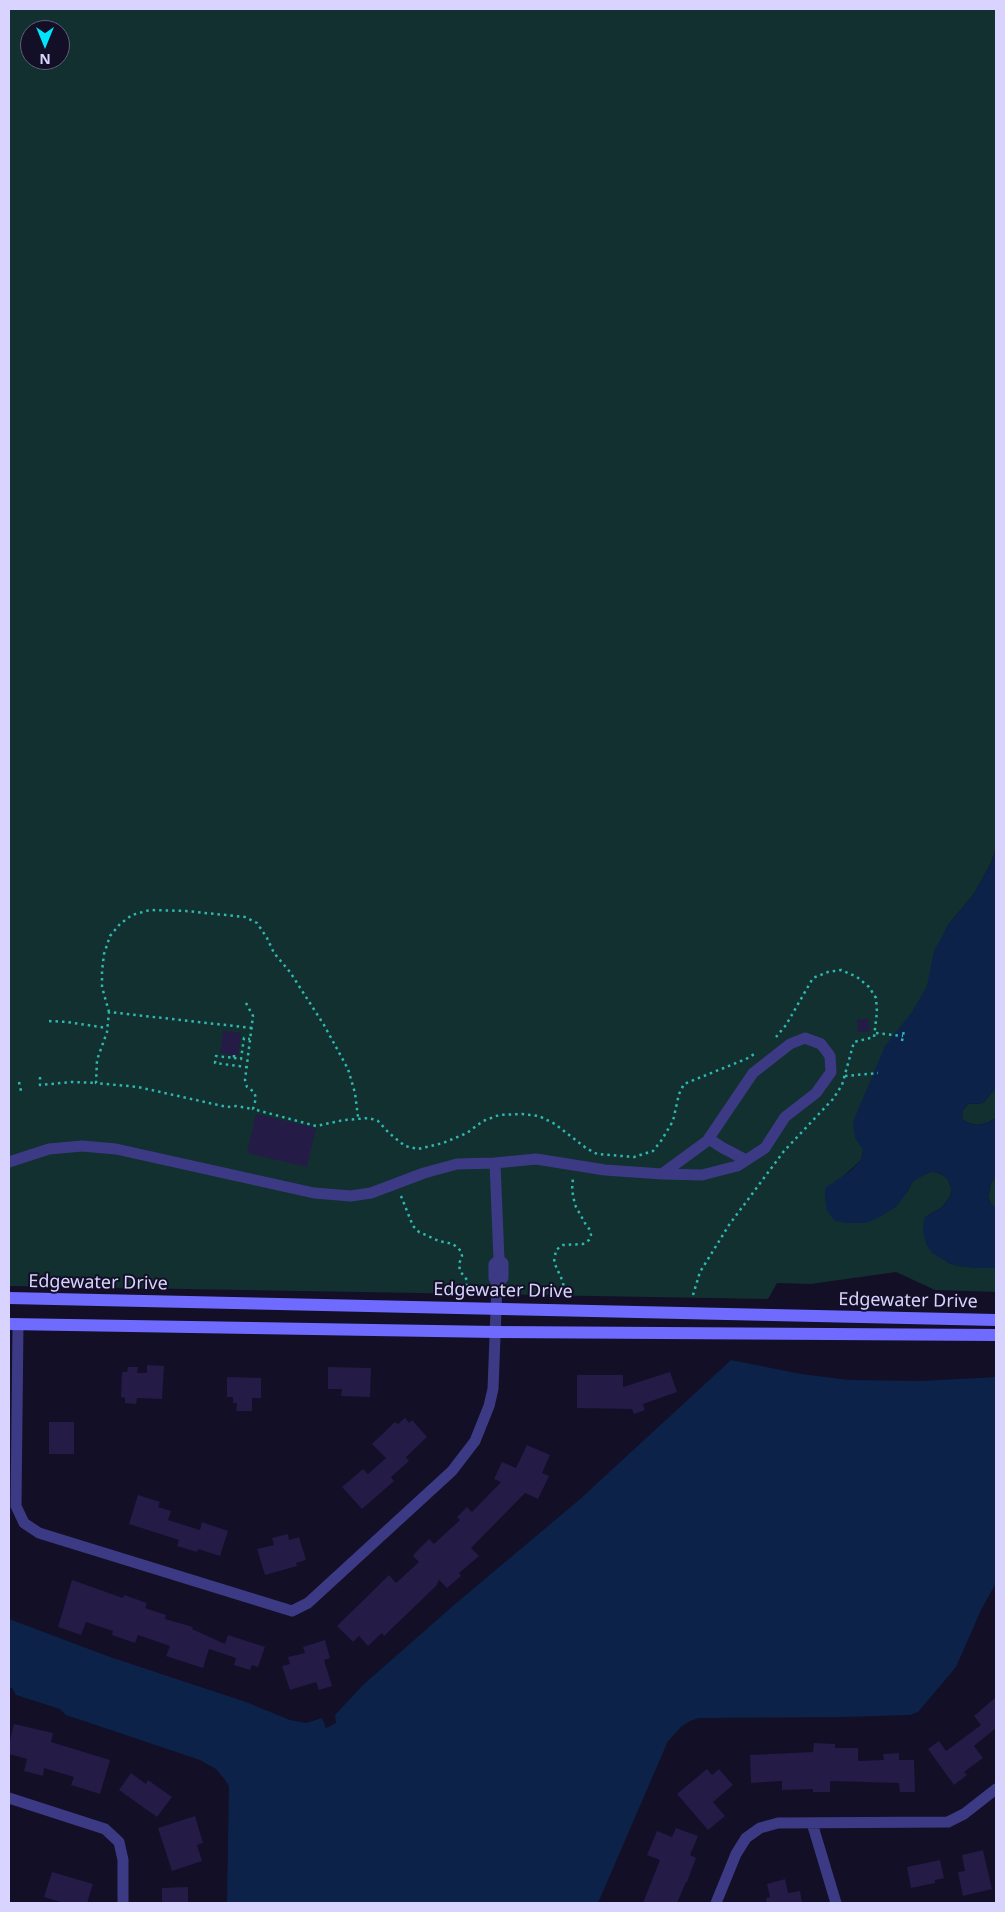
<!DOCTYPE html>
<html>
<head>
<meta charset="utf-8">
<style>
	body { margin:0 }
	#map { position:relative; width:1005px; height:1912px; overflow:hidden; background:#130f26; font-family:"Noto Sans",sans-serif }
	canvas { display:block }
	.frame { position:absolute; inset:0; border:10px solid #d9d4ff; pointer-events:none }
	.north { position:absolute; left:20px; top:20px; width:50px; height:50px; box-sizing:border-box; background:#130f26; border:1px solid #625e7d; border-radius:50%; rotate:180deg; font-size:14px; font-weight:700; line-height:20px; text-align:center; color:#d9d4ff }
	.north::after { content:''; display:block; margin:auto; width:18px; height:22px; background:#00e5ff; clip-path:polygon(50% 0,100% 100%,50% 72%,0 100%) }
</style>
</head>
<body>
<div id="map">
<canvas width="1005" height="1912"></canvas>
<div class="frame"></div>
<div class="north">N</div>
</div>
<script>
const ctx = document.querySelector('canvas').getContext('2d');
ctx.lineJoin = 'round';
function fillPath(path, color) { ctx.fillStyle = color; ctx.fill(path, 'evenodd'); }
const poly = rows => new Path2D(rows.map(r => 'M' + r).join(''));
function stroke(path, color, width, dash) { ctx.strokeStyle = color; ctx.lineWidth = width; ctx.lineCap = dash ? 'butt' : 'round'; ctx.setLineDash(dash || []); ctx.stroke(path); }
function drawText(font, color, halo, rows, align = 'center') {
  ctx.font = font + ' "Noto Sans",sans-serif'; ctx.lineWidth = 4; ctx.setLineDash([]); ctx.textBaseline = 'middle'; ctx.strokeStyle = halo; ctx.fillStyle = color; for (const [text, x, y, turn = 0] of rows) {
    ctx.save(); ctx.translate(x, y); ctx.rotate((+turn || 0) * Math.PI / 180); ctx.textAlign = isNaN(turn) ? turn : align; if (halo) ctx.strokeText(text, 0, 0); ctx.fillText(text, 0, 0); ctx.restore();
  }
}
fillPath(poly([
	[9,9,996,9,996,848,991,863,974,894,948,925,927,986,863,1150,861,1160,838,1181,907,1192,913,1181,923,1175,933,1171,943,1175,948,1179,952,1190,949,1198,942,1207,924,1218,947,1262,958,1266,996,1268,996,1292,935,1290,896,1272,811,1284,777,1283,768,1299,9,1286],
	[30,30,60,30,60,60,30,60],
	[996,1088,996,1118,987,1123,977,1125,968,1123,962,1119,963,1110,968,1104,983,1103],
	[996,1176,996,1208,991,1204,988,1196,991,1183]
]), '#12302f');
fillPath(poly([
	[996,848,996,1088,983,1103,968,1104,963,1110,962,1119,968,1123,977,1125,987,1123,996,1118,996,1176,991,1183,988,1196,991,1204,996,1208,996,1268,975,1268,958,1266,947,1262,932,1253,926,1244,923,1232,924,1218,942,1207,949,1198,952,1191,948,1179,943,1175,933,1171,913,1181,907,1192,897,1206,880,1217,866,1223,847,1223,835,1221,827,1211,825,1198,825,1188,849,1172,861,1160,863,1150,855,1138,853,1122,885,1046,912,1012,927,986,934,951,948,925,974,894,991,863],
	[731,1360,801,1374,849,1380,922,1381,996,1377,996,1583,981,1610,956,1667,918,1712,910,1715,844,1717,699,1718,690,1721,681,1727,668,1741,598,1903,227,1903,229,1786,225,1780,216,1769,200,1760,66,1715,60,1709,16,1695,12,1688,9,1688,9,1619,110,1657,246,1702,290,1720,306,1723,322,1718,326,1728,336,1723,335,1715,363,1685,454,1605,579,1500]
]), '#0c2248');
fillPath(poly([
	[868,1019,870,1031,858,1032,857,1020],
	[223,1031,241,1033,238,1056,220,1053],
	[256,1114,316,1128,307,1167,247,1153],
	[147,1365,164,1366,162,1399,137,1398,136,1404,125,1403,125,1398,121,1397,122,1372,127,1372,128,1367,138,1367,137,1373,147,1373],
	[328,1367,371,1368,370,1397,341,1396,342,1389,328,1389],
	[670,1372,677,1392,643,1404,645,1410,634,1414,632,1409,577,1408,577,1375,623,1375,623,1387],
	[227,1377,261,1378,261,1398,252,1398,252,1411,236,1411,237,1403,233,1403,233,1397,227,1397],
	[405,1418,409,1423,412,1420,427,1437,406,1457,409,1461,391,1477,394,1481,362,1509,342,1487,363,1469,368,1474,386,1458,372,1444,395,1422,398,1424],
	[49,1422,74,1422,74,1454,49,1454],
	[527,1445,550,1455,542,1473,549,1476,538,1499,525,1493,471,1548,479,1556,459,1573,461,1576,447,1588,439,1580,436,1586,384,1636,382,1633,368,1646,359,1636,353,1642,337,1626,389,1575,396,1583,419,1562,413,1556,416,1552,429,1539,434,1544,460,1520,457,1517,467,1507,472,1512,501,1482,494,1479,502,1462,516,1468],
	[138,1495,160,1502,158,1507,171,1511,168,1520,200,1530,202,1522,228,1531,220,1556,198,1549,197,1552,177,1546,179,1540,129,1524],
	[288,1534,289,1540,299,1537,306,1560,296,1563,297,1566,265,1575,257,1549,274,1545,272,1538],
	[72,1580,123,1598,124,1595,147,1603,145,1608,166,1615,165,1619,193,1627,192,1629,225,1644,228,1635,265,1647,258,1667,252,1665,250,1670,234,1665,236,1658,209,1649,203,1668,166,1656,170,1646,138,1635,135,1643,112,1635,113,1631,86,1622,81,1635,58,1627],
	[325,1640,330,1658,324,1660,332,1686,319,1690,316,1682,290,1690,282,1666,290,1664,288,1657,305,1653,303,1647],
	[996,1697,996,1728,974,1746,983,1758,964,1772,967,1775,954,1785,928,1749,939,1741,946,1751,981,1725,974,1716],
	[14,1724,53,1733,51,1742,110,1760,100,1794,71,1785,74,1777,44,1768,43,1776,24,1771,27,1759,9,1754,9,1744],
	[814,1743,835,1744,835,1748,858,1748,858,1761,884,1760,883,1754,899,1753,899,1760,914,1760,915,1792,900,1792,899,1783,830,1781,830,1792,813,1792,813,1789,782,1790,782,1781,751,1783,750,1755,813,1752],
	[707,1769,712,1775,719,1769,733,1785,713,1802,725,1816,708,1830,677,1794],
	[131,1773,146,1784,148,1780,172,1797,157,1817,119,1790],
	[195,1816,203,1843,197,1845,202,1861,172,1871,158,1828],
	[676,1828,698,1836,690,1855,696,1858,687,1882,686,1882,677,1903,643,1903,660,1860,647,1855,657,1831,672,1837],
	[983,1850,992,1889,963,1896,958,1872,965,1871,962,1855],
	[940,1860,944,1878,935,1880,935,1883,911,1888,907,1867],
	[52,1872,93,1884,87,1903,64,1903,44,1897],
	[785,1879,788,1893,800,1891,802,1903,767,1903,766,1898,770,1897,767,1884],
	[188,1887,188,1903,162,1902,162,1888]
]), '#241b47');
stroke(poly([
	[246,1003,253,1016,245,1080,247,1087,254,1092,256,1098,253,1109,316,1126,344,1120,369,1118,378,1121,389,1133,405,1146,418,1149,443,1143,467,1133,483,1121,499,1115,522,1114,539,1116,555,1124,586,1148,597,1154,634,1157,653,1151,661,1141,673,1121,679,1094,684,1084,746,1059,756,1053],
	[109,1012,102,987,102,971,104,954,110,936,120,924,132,915,150,910,186,911,245,917,257,923,267,938,274,953,290,972,324,1025,348,1069,355,1093,358,1117],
	[49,1021,67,1022,107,1028],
	[252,1028,109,1012,107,1032,97,1060,96,1083,138,1087,227,1107,236,1106,253,1109],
	[876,1033,903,1036],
	[902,1041,904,1030],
	[234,1055,234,1058,216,1056,215,1063,246,1067],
	[234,1058,241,1059,244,1038,250,1039],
	[845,1076,878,1073],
	[40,1077,40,1085,71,1082,96,1083],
	[19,1082,21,1091],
	[401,1196,413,1226,419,1232,439,1241,453,1244,461,1251,462,1256,459,1264,460,1271,467,1280,467,1290],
	[564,1292,563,1282,554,1262,556,1250,563,1245,583,1244,589,1240,591,1235,590,1230,586,1225,575,1205,572,1190,573,1178],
	[693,1295,700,1272,729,1225,784,1151,833,1099,842,1085,854,1042,874,1037,877,1012,876,998,869,987,857,977,841,970,828,972,813,978,786,1025,776,1037]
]), '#2fb8b0', 2.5, [2.5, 4]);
stroke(poly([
	[709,1139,723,1148,746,1160],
	[9,1162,49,1149,82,1146,116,1149,314,1193,351,1196,371,1193,424,1173,457,1164,495,1163,499,1260,503,1263,503,1278,497,1284],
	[495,1163,536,1159,605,1170,662,1174,702,1175,737,1166,765,1148,785,1117,816,1093,831,1072,830,1056,821,1044,805,1038,790,1044,753,1073,707,1141,662,1174],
	[18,1324,16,1506,24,1523,39,1533,292,1611,308,1603,452,1471,475,1441,489,1406,493,1389,497,1284,494,1278,494,1264,499,1260],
	[9,1798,105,1829,119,1842,123,1860,123,1903],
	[812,1823,836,1903],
	[716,1903,736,1854,746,1838,760,1828,778,1823,948,1822,964,1814,996,1789]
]), '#3d3a85', 11);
stroke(poly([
	[9,1298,996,1320],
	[9,1324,495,1332,996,1335]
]), '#6f6bff', 12);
drawText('18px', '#d9d4ff', '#130f26', [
	["Edgewater Drive",98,1283,1],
	["Edgewater Drive",503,1291,1],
	["Edgewater Drive",908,1301,1]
]);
</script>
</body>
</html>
